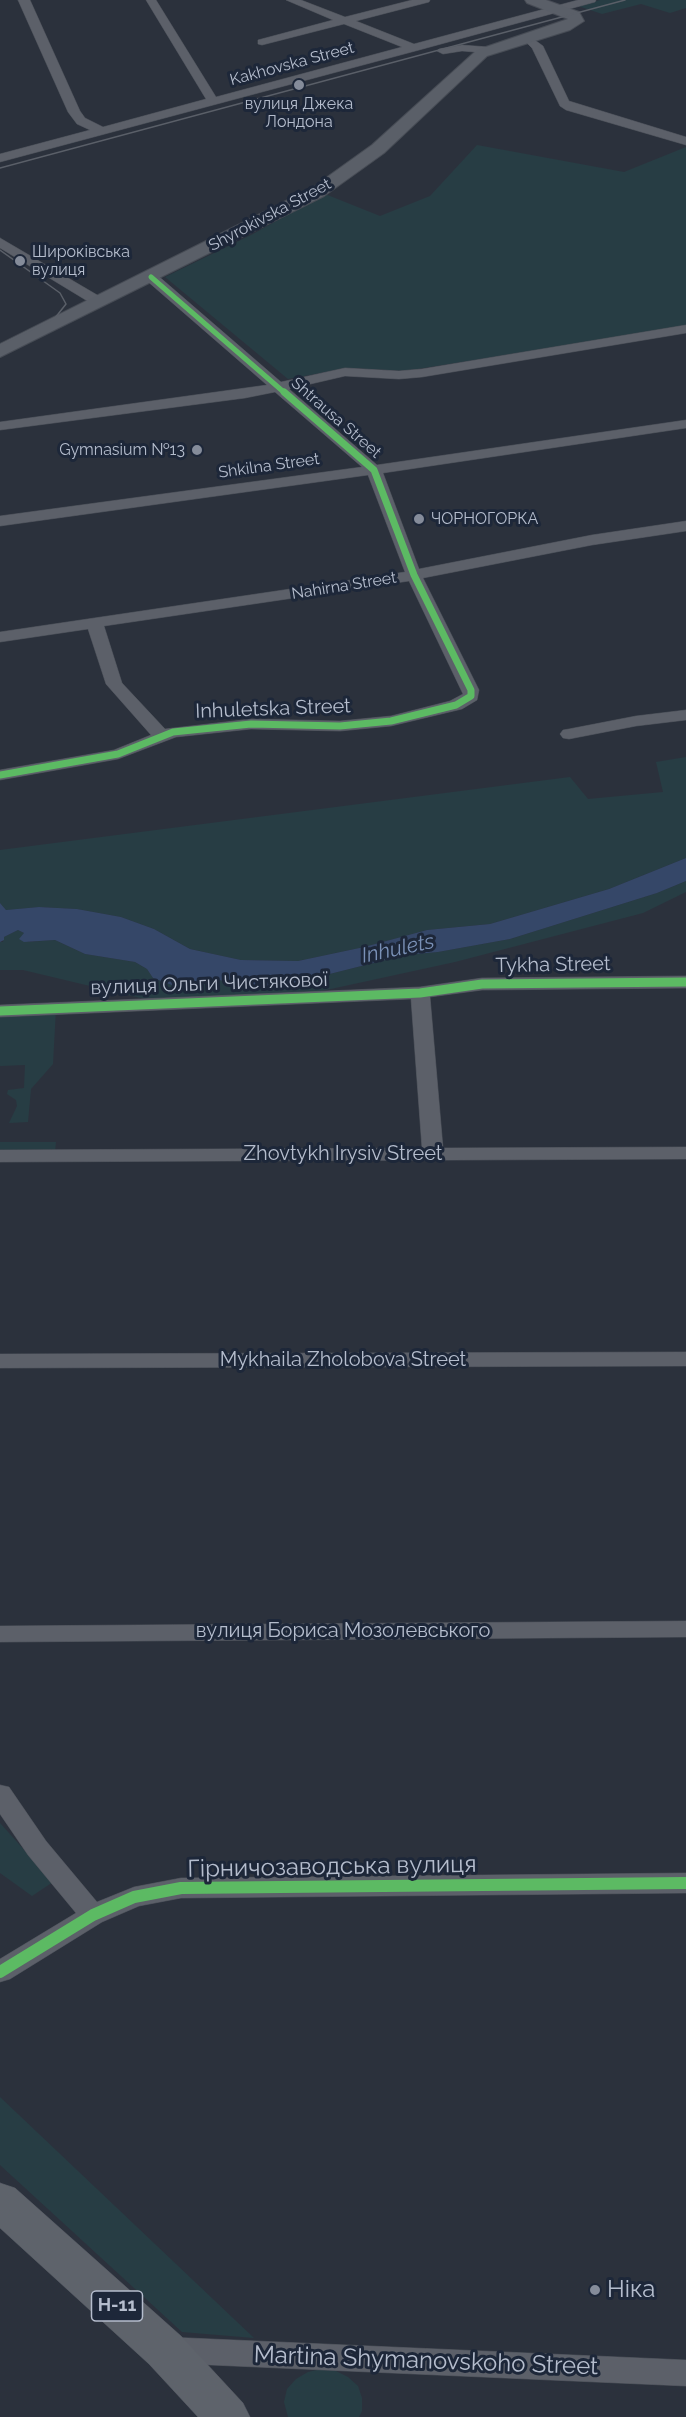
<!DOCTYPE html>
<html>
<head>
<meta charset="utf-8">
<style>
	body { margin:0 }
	canvas { display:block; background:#2b313c }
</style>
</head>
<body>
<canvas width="686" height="2417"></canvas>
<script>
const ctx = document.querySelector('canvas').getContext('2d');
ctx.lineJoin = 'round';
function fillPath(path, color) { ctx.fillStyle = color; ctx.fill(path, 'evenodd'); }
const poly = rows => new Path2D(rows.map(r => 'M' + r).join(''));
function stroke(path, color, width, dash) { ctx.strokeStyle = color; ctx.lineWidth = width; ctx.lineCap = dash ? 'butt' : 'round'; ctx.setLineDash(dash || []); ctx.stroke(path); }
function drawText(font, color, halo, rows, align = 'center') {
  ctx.font = font + ' Raleway,sans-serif'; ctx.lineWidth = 6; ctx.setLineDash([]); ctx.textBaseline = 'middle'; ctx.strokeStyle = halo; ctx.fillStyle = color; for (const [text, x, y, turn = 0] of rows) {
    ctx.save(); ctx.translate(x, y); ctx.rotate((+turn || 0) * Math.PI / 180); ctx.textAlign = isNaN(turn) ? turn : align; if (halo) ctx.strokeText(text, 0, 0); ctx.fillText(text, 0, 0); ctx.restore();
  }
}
fillPath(poly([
	[600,0,686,0,686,8,670,13,641,4,602,14,578,6],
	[477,145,624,172,686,147,686,327,405,371,349,368,288,379,165,277,253,234,325,194,380,216,430,196],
	[686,757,686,858,609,889,490,924,427,930,364,947,298,961,241,960,190,949,154,929,121,917,77,909,39,907,6,910,0,903,0,850,570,777,588,799,663,792,656,762],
	[686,881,686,892,643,913,455,962,317,992,153,1001,23,970,0,970,0,942,3,942,4,937,18,930,24,933,28,942,55,940,85,954,135,962,147,969,153,978,177,987,215,979,256,989,298,982,405,955,438,952,510,939,657,893],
	[56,1008,53,1064,31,1089,28,1122,9,1123,17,1106,16,1100,7,1094,8,1090,24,1088,25,1065,0,1066,0,1011],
	[0,1142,56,1142,55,1152,0,1152],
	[0,1823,53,1882,32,1896,0,1873],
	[0,2097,254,2338,182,2332,0,2165],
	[321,2369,336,2371,348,2377,358,2386,362,2398,362,2411,359,2417,288,2417,284,2402,287,2389,296,2379,308,2372]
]), '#273d44');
fillPath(poly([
	[686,858,686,881,657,893,510,939,438,952,405,955,298,982,256,989,215,979,177,987,153,978,147,969,135,962,85,954,55,940,24,942,19,939,24,933,18,930,4,937,4,940,0,942,0,903,6,910,39,907,77,909,121,917,154,929,190,949,241,960,298,961,364,947,427,930,490,924,609,889]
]), '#354768');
const minor = poly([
	[18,0,30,0,80,111,85,118,103,127,206,99,146,0,156,0,216,97,402,47,344,24,262,45,258,44,258,40,333,20,286,0,301,0,345,17,412,0,430,0,429,2,356,21,414,44,578,0,596,0,595,2,419,50,0,162,0,154,90,130,77,124,68,112,18,0],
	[528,35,543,46,569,101,686,137,686,145,566,110,560,106,532,48,522,38,528,35],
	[462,45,488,47,494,50,488,53,462,51,443,54,437,51,439,49,462,45],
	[0,238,104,299,106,302,99,306,94,305,0,248,0,238],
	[151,273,156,274,281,382,345,368,399,371,422,369,686,325,686,333,422,377,399,379,345,376,289,389,377,465,686,420,686,428,383,473,419,569,592,535,686,521,686,531,592,545,423,578,479,690,477,700,462,709,391,726,340,731,251,729,176,737,118,759,0,780,0,770,114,750,151,735,106,684,88,629,0,642,0,632,405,572,368,475,0,526,0,516,362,467,275,392,245,398,0,430,0,422,267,385,146,280,144,277,151,273],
	[409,581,463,694,450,701,391,716,340,721,251,719,165,729,122,683,104,626,409,581],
	[686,710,686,720,636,726,569,739,563,738,560,734,563,730,569,729,636,716,686,710],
	[686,976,686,988,482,990,430,997,443,1148,686,1147,686,1159,0,1162,0,1150,422,1148,411,999,0,1017,0,1005,420,987,482,978,686,976],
	[686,1352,686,1366,0,1368,0,1354,686,1352],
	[686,1621,686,1637,0,1642,0,1626,686,1621],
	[0,1785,9,1787,46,1841,97,1902,134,1887,181,1878,686,1873,686,1893,181,1898,139,1906,102,1922,10,1979,0,1982,0,1959,76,1913,28,1855,0,1814,0,1785],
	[166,2337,686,2360,686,2386,166,2363,155,2359,151,2350,155,2341,166,2337]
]);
const secondary = poly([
	[525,0,546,0,579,12,584,21,570,30,487,56,384,153,324,196,0,357,0,344,312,188,372,145,477,50,568,19,527,3,525,0]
]);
const primary = poly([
	[0,2183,15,2188,181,2336,243,2403,250,2417,198,2417,149,2364,0,2228,0,2183]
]);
stroke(minor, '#474c55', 1);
stroke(secondary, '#474c55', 2);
stroke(primary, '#494e58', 1);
fillPath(minor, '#5c6069');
fillPath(secondary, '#5a5f68');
fillPath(primary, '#5e636b');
stroke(poly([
	[0,168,625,0],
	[0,250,60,293,66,304,55,318,0,345]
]), '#5a5f68', 1.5);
stroke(poly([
	[151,277,286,394]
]), '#5cba63', 5);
stroke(poly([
	[0,775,118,754,173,732,251,724,340,726,391,721,456,705,471,696,471,690,414,575,374,470,284,392]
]), '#5cba63', 7);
stroke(poly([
	[0,1011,420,993,482,984,686,982]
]), '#5cba63', 9);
stroke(poly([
	[0,1972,93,1915,134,1897,181,1888,686,1883]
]), '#5cba63', 12);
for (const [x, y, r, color] of [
	[299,85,6,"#858c9a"],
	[20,261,6,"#858c9a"],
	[197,450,6,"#858c9a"],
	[419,519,6,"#858c9a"],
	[595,2290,6,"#858c9a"]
]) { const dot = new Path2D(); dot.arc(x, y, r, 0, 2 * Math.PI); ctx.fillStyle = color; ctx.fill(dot); stroke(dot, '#1d2739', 2); }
drawText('16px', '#b5bdcd', '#1d2739', [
	["Kakhovska Street",292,64,-15],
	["Shyrokivska Street",270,215,-28],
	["Shtrausa Street",336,418,41],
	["Shkilna Street",269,466,-8],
	["Nahirna Street",344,586,-9]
]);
drawText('16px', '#b5bdcd', '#1d2739', [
	["вулиця Джека",299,104,"center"],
	["Лондона",299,122,"center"],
	["Широківська",32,252],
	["вулиця",32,270],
	["Gymnasium №13",185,450,"right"],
	["ЧОРНОГОРКА",431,519]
], 'left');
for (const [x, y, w] of [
	[117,2306,51]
]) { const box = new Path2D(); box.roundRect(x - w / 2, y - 15, w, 30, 4.5); ctx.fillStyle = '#1d2739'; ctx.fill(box); stroke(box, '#b5bdcd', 1.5); }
drawText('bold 18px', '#b5bdcd', null, [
	["Н-11",117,2306]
]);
drawText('20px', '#b5bdcd', '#1d2739', [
	["Inhuletska Street",273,709,-2],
	["Tykha Street",553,965,-1],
	["вулиця Ольги Чистякової",209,984,-2],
	["Zhovtykh Irysiv Street",343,1154],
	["Mykhaila Zholobova Street",343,1360],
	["вулиця Бориса Мозолевського",343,1631]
]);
drawText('italic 21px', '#7a91b7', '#1d2739', [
	["Inhulets",398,949,-12]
]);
drawText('24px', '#b5bdcd', '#1d2739', [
	["Гірничозаводська вулиця",332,1867,-1],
	["Martina Shymanovskoho Street",426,2361,2]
]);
drawText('24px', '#b5bdcd', '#1d2739', [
	["Ніка",607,2290]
], 'left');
</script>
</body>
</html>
